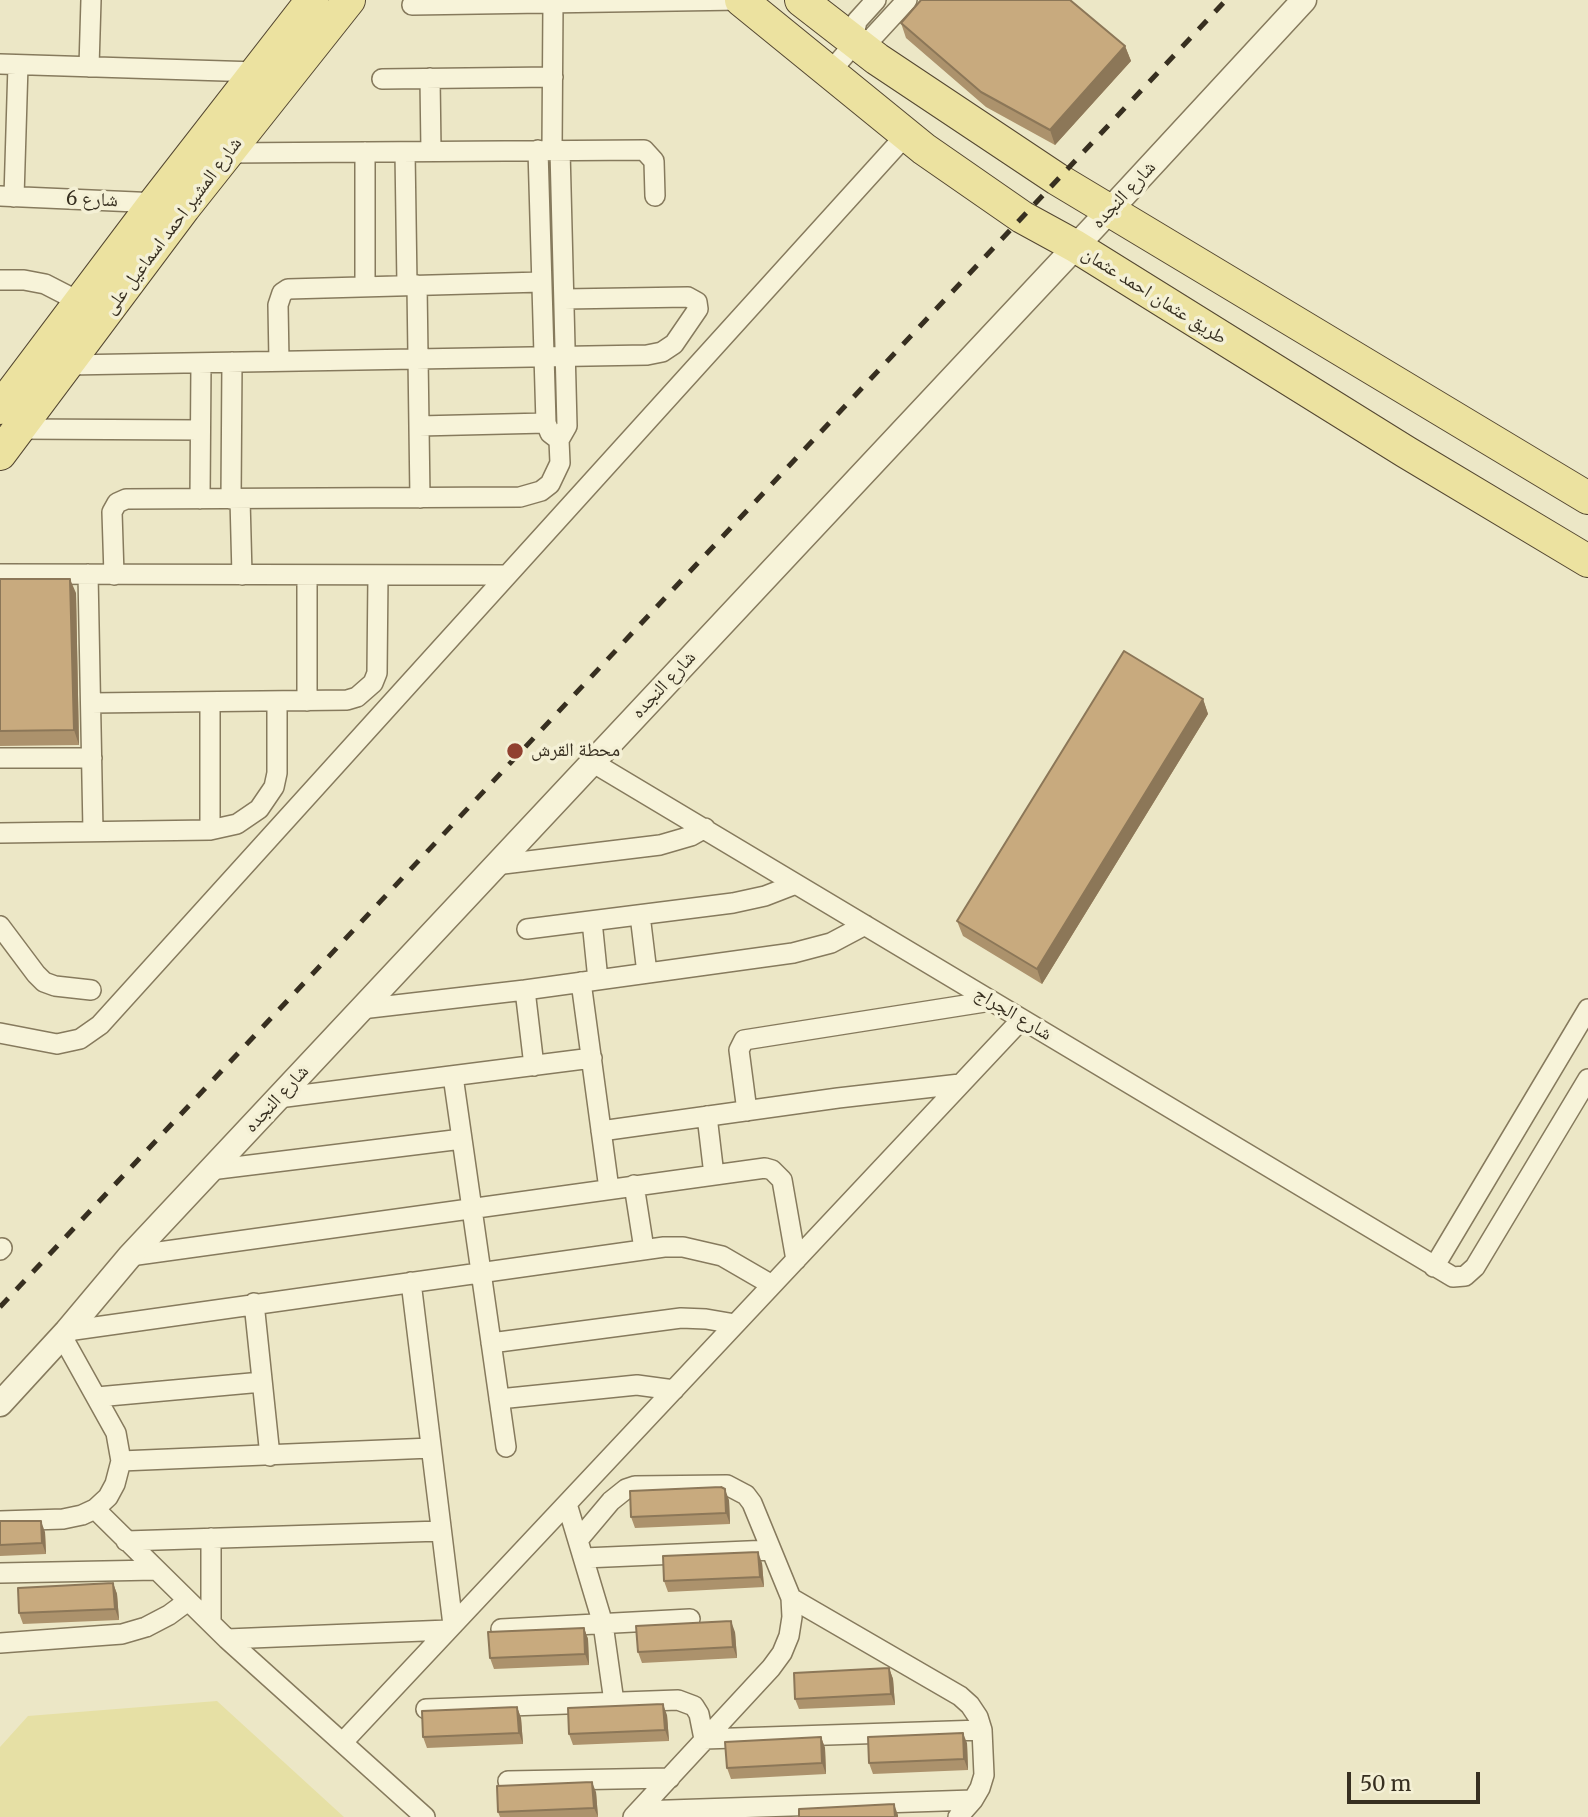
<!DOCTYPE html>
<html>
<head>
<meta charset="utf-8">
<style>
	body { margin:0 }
	#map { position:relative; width:1588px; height:1817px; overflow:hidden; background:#ece7c6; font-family:Merriweather,serif }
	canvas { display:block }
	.scale { position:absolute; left:1347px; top:1772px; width:133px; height:32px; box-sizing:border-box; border:4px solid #372f20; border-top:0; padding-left:9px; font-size:21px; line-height:24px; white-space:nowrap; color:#372f20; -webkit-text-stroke:5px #f4f0d5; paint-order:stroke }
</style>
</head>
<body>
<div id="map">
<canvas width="1588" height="1817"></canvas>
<div class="scale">50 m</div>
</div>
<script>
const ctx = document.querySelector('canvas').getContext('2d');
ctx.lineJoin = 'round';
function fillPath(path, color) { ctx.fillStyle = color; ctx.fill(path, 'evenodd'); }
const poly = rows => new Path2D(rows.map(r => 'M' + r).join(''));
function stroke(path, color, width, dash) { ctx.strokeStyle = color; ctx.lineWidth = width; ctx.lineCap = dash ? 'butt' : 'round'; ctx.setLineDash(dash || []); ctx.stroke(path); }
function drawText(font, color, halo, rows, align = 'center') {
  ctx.font = font + ' Merriweather,"Noto Naskh Arabic",serif'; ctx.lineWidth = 7; ctx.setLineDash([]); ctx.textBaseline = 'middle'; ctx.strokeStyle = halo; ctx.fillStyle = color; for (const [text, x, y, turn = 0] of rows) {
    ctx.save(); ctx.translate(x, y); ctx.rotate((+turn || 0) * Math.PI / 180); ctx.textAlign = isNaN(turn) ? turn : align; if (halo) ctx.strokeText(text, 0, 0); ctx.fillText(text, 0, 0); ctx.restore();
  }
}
fillPath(poly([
	[217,1701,344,1817,0,1817,0,1747,28,1716]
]), '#e6e0a5');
const minor = poly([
	[412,5,741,0],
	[855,43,854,35,857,21,876,0],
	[0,64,257,72],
	[89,67,91,0],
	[830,72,855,43,871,39,907,0],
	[430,78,431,151],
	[382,79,553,77],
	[538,150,546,423,550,433,559,440],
	[552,150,553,3],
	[365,152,365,286],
	[405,152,407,285],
	[227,153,644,150,654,161,655,196],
	[0,196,159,203],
	[14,197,18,65],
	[0,280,24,280,45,284,80,302],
	[417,285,420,498],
	[279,361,278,305,282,293,288,289,541,282],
	[68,365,647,355,662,352,674,344,698,309,697,302,688,297,564,299],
	[419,426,546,423],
	[19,429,200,430],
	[200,499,201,363],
	[231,499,232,362],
	[240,499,242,575],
	[0,574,507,575],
	[88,574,93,831],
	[114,575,112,512,117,503,126,499,520,497,541,491,550,484,560,463,559,440,567,426,560,150],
	[307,575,307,701],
	[91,703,347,700,357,697,373,683,377,673,378,575],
	[0,758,92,758],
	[592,762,1453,1277,1465,1276,1475,1267,1588,1079],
	[210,830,210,702],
	[0,833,210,830,237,824,259,809,274,787,277,773,277,701],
	[495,865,660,845,691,836,705,828],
	[640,915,647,973],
	[592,921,598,980],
	[0,926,36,974,44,982,55,986,91,990],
	[527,929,733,903,765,896,796,884],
	[581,982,609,1189],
	[525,990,534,1066],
	[361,1009,525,990,793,953,831,943,865,925],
	[0,1033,57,1044,80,1039,100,1025,906,135],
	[453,1076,506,1447],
	[278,1098,592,1058],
	[747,1111,739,1050,744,1040,991,1001],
	[707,1116,714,1175],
	[601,1131,838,1098,960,1084],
	[210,1170,462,1139],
	[634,1185,644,1249],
	[0,1250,2,1248],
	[130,1256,765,1168,772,1170,782,1180,796,1260],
	[1434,1267,1588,1009],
	[411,1282,453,1625],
	[254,1303,270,1456],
	[67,1331,664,1247,683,1247,722,1256,772,1285],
	[491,1343,681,1318,706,1319,735,1324],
	[97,1397,262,1382],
	[499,1399,637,1385,674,1390],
	[121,1461,431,1448],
	[567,1504,603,1624,614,1702],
	[95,1509,227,1639,425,1817],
	[0,1521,63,1519,82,1515,95,1509,108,1497,115,1484,121,1461,116,1433,62,1336],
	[211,1538,211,1623],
	[579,1539,611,1501,626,1489,635,1486,727,1485,746,1495,752,1503,791,1598,792,1617,789,1636,782,1653,771,1668,633,1817],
	[126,1541,441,1531],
	[584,1558,771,1550],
	[0,1573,156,1570],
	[791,1598,960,1696,970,1705,978,1717,982,1730,984,1775,980,1788,973,1800,958,1817],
	[501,1629,690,1619],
	[227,1639,448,1630],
	[0,1643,122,1634,146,1627,169,1615,188,1601],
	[426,1709,678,1700,694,1706,699,1714,704,1739,982,1730],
	[343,1742,1021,1020],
	[508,1781,670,1778],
	[639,1811,973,1800]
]);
const tertiary = poly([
	[0,1404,67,1331,130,1256,1109,211,1304,0]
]);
const primary = poly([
	[741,0,924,149,1022,217,1075,246,1406,452,1588,561],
	[801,0,877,59,1057,179,1588,498],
	[0,408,155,202,312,0],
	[0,454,184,208,349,0]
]);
stroke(minor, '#867a5d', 22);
stroke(tertiary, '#867a5d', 27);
stroke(primary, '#544731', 34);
stroke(minor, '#f7f3d9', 19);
stroke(tertiary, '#f7f3d9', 24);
stroke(primary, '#ece2a0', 32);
stroke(poly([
	[0,1307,1226,0]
]), '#372f20', 5, [12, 12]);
fillPath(poly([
	[901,23,1125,46,1131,61,1055,145,986,107,906,38],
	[0,579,76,593,79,745,0,746],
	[1203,699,1208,714,1042,984,963,936,957,921],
	[729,1500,730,1524,635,1528,631,1517],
	[0,1521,45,1532,46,1554,0,1556],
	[762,1563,764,1587,668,1592,664,1581],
	[113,1583,117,1594,119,1620,23,1624,19,1613],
	[584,1628,588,1639,589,1665,494,1669,490,1658],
	[735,1632,737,1658,642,1663,638,1652],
	[889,1668,893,1679,895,1705,799,1709,795,1699],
	[517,1707,521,1718,523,1744,427,1748,423,1737],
	[667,1715,669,1741,573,1745,569,1734],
	[821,1737,825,1748,826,1774,731,1779,727,1768],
	[967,1743,968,1770,873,1774,869,1763],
	[596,1792,598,1817,500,1817,498,1812]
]), '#ac926c');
fillPath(poly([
	[1125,46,1131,61,1055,145,1050,130],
	[70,579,76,593,79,745,74,730],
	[1203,699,1208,714,1042,984,1037,969],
	[725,1489,729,1500,730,1524,726,1513],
	[41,1521,45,1532,46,1554,42,1543],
	[758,1552,762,1563,764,1587,760,1577],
	[113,1583,117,1594,119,1620,115,1609],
	[731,1621,735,1632,737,1658,733,1647],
	[584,1628,588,1639,589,1665,585,1654],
	[889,1668,893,1679,895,1705,891,1694],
	[663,1704,667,1715,669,1741,665,1730],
	[517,1707,521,1718,523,1744,519,1733],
	[963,1733,967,1743,968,1770,964,1759],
	[821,1737,825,1748,826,1774,822,1763],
	[592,1782,596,1792,598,1817,594,1808],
	[894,1804,898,1815,898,1817,895,1817]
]), '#8c7758');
const building = poly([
	[921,0,1070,0,1125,46,1050,130,981,92,901,23,921,0],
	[0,579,70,579,74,730,0,731,0,579],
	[1124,651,1203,699,1037,969,957,921,1124,651],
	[721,1487,725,1489,726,1513,631,1517,630,1491,721,1487],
	[0,1521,41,1521,42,1543,0,1545,0,1521],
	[758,1552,760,1577,664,1581,663,1556,758,1552],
	[113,1583,115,1609,19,1613,18,1588,113,1583],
	[731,1621,733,1647,638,1652,636,1626,731,1621],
	[584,1628,585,1654,490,1658,488,1632,584,1628],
	[889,1668,891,1694,795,1699,794,1673,889,1668],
	[663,1704,665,1730,569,1734,568,1708,663,1704],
	[517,1707,519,1733,423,1737,422,1711,517,1707],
	[963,1733,964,1759,869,1763,868,1737,963,1733],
	[821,1737,822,1763,727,1768,725,1742,821,1737],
	[592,1782,594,1808,498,1812,497,1786,592,1782],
	[894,1804,895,1817,799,1817,799,1809,894,1804]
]);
fillPath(building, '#c8aa7e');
stroke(building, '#8c7758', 2);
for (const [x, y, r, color] of [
	[515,751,9,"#914130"]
]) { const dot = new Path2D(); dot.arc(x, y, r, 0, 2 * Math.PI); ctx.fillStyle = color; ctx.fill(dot); stroke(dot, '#f4f0d5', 2.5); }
drawText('19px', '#372f20', '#f4f0d5', [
	["شارع النجده",1124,195,-47],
	["شارع 6",92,200,2],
	["شارع المشير احمد اسماعيل على",173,226,-53],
	["طريق عثمان احمد عثمان",1154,296,32],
	["شارع النجده",664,685,-47],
	["شارع الجراج",1013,1014,31],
	["شارع النجده",277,1099,-47]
]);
drawText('19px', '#372f20', '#f4f0d5', [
	["محطة القرش",531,751]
], 'left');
</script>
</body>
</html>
